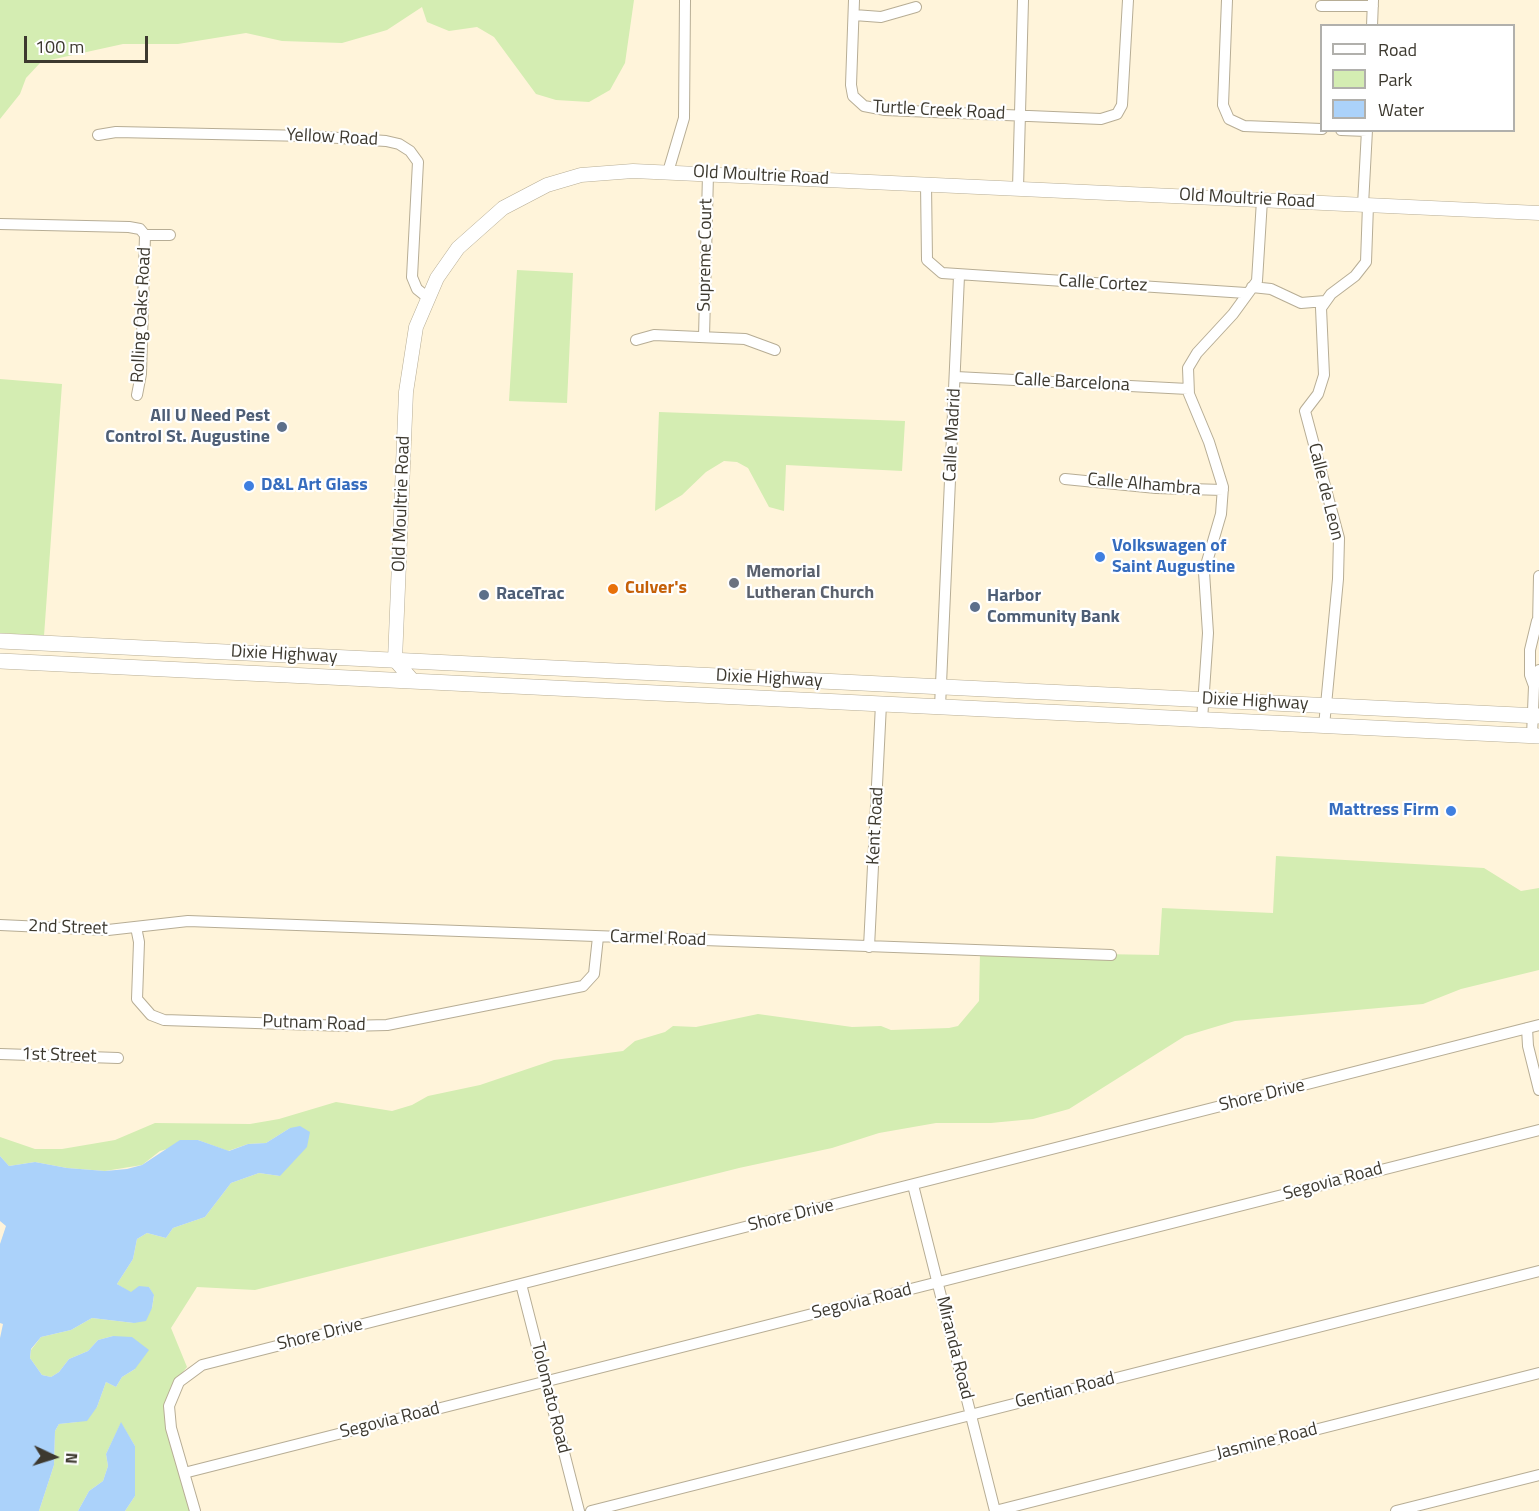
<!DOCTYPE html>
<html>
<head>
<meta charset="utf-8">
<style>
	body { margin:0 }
	#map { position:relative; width:1539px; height:1511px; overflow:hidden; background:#fff4da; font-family:"Titillium Web",sans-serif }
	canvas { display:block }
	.legend { position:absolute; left:1320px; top:24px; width:195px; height:108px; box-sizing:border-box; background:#fff; border:2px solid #b1b0ac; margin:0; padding:8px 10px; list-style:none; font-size:18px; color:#3d392f }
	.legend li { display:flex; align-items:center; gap:12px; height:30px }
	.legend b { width:30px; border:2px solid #b1b0ac }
	.north { position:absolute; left:24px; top:1427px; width:60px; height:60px; -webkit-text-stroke:4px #fff; paint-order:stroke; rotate:94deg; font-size:16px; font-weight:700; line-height:24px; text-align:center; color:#3d392f }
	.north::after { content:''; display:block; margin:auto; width:21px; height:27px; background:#3d392f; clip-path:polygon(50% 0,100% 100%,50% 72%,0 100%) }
	.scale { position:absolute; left:24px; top:36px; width:124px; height:27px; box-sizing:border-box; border:3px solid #3d392f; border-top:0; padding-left:8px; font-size:18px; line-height:21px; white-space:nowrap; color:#3d392f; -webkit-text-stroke:4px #fff; paint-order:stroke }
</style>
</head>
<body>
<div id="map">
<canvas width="1539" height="1511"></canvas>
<ul class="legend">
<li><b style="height:8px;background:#fff"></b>Road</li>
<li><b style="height:16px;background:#d4edb2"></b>Park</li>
<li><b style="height:16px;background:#abd2fa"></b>Water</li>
</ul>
<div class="north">N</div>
<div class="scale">100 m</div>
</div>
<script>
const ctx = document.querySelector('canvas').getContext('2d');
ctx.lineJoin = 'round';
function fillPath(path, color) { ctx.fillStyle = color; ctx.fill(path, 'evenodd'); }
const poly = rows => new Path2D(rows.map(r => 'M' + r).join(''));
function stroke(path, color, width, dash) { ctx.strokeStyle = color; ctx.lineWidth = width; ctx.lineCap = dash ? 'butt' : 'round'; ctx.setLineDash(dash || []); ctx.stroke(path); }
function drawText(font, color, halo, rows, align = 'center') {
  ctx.font = font + ' "Titillium Web",sans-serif'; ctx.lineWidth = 4.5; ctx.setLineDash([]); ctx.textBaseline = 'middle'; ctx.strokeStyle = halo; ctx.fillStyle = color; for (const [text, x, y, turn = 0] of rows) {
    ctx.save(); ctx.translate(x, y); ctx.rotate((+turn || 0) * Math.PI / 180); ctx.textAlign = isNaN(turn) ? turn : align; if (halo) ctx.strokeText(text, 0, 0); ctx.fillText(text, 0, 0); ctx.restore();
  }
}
fillPath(poly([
	[0,0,634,0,625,63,610,90,589,102,556,100,536,94,494,37,477,27,449,31,427,22,422,7,387,30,342,43,282,41,246,33,178,44,123,44,41,62,26,78,20,94,0,119],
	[517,270,573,273,567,403,509,401],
	[0,379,62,384,44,636,0,633],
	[659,412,905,421,902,471,786,465,784,511,769,507,748,468,737,462,724,461,706,472,682,495,655,511],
	[1276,856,1484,868,1521,891,1539,888,1539,970,1461,989,1423,1004,1235,1021,1185,1036,1069,1109,1033,1119,991,1123,936,1123,879,1133,832,1148,739,1168,255,1290,197,1287,171,1328,187,1367,171,1386,166,1406,193,1511,125,1511,135,1496,135,1446,121,1423,106,1454,108,1466,103,1481,89,1491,78,1511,39,1511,54,1465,55,1431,59,1424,77,1422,97,1407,106,1382,116,1387,122,1377,135,1369,113,1336,98,1340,88,1351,69,1359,59,1372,51,1377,42,1375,30,1358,31,1350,41,1337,71,1330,92,1318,134,1323,152,1308,154,1296,149,1287,131,1293,117,1284,133,1259,137,1239,147,1233,166,1238,173,1228,205,1217,231,1183,259,1173,280,1176,290,1128,266,1143,248,1144,228,1151,198,1140,160,1151,142,1165,105,1171,67,1168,35,1162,9,1166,0,1156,0,1137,35,1149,62,1149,115,1140,155,1123,250,1124,279,1119,336,1102,392,1111,412,1105,428,1096,480,1085,554,1060,623,1051,635,1041,665,1032,673,1026,696,1027,758,1014,852,1027,881,1026,891,1030,949,1028,958,1026,979,1001,980,952,1159,955,1162,908,1273,913]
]), '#d4edb2');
fillPath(poly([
	[300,1126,310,1132,307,1147,280,1176,259,1173,231,1183,205,1217,173,1228,166,1238,147,1233,137,1239,133,1259,117,1284,131,1292,139,1286,149,1287,154,1295,152,1308,146,1321,134,1323,92,1318,71,1330,41,1337,31,1349,30,1358,42,1375,51,1377,59,1372,69,1359,88,1351,98,1340,113,1336,132,1337,149,1350,135,1369,122,1377,116,1387,106,1382,97,1407,87,1421,59,1424,55,1431,54,1465,39,1511,0,1511,0,1338,3,1324,0,1323,0,1244,6,1226,0,1221,0,1156,9,1166,35,1162,67,1168,105,1171,127,1169,142,1165,180,1140,198,1140,229,1151,248,1144,266,1143,290,1128],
	[121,1422,135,1446,135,1496,125,1511,78,1511,89,1491,103,1481,108,1466,106,1454]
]), '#abd2fa');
const minor = poly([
	[854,0,851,85,853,96,864,106,885,110,1101,119,1117,114,1122,105,1128,0],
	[1227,0,1223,105,1229,119,1244,126,1322,129],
	[1321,6,1373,6],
	[854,15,881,17,916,7],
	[1372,26,1373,0],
	[1341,130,1367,131],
	[98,135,116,132,308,136,386,141,399,144,410,151,418,162,412,277,417,289,427,297],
	[668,172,684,118,685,0],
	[926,184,927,260,942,273,1246,293],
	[1018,188,1023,0],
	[1363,205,1367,130],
	[0,224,129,227,140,229,145,235,170,235],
	[1252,287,1271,289,1301,303,1325,301],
	[704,337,708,174],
	[636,340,654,335,745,339,775,350],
	[956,377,1188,389],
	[137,395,141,374,145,235],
	[1065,479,1156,488,1223,490],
	[1538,626,1539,576],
	[1534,686,1530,675,1530,650,1537,621],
	[940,707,959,276],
	[1202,720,1208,633,1204,572,1221,514,1223,487,1209,442,1189,394,1188,368,1197,353,1233,314,1257,281,1262,200],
	[1324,726,1338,579,1339,538,1305,411,1318,394,1324,375,1321,308,1331,294,1355,276,1366,262,1368,205],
	[1532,736,1534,686,1539,670],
	[0,925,108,930,188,921,1111,955],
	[136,927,139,942,137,999,151,1015,164,1020,347,1026,387,1025,583,986,594,974,598,937],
	[869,947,881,704],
	[1527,1028,1528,1046,1539,1090],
	[0,1054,118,1058],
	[913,1185,995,1511],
	[521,1284,579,1511],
	[184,1473,1539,1130],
	[195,1511,171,1428,169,1406,179,1382,202,1365,1539,1025],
	[591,1511,1539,1271],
	[995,1511,1539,1373],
	[1396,1511,1539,1475]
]);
const secondary = poly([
	[413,681,395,660,406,392,416,327,437,278,458,248,503,208,547,185,581,175,633,171,1539,213]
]);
const primary = poly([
	[0,641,1539,716],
	[0,661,1539,736]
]);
stroke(minor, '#b7ad95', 12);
stroke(secondary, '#b7ad95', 15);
stroke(primary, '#b7ad95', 16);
stroke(minor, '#fff', 10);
stroke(secondary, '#fff', 14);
stroke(primary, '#fff', 15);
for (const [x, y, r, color] of [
	[282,427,6,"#5c6f8a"],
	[249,486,6,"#3f7fe0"],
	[1100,557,6,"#3f7fe0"],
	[734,583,6,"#6b7280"],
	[613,589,6,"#e8710a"],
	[484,595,6,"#5c6f8a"],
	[975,607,6,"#5c6f8a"],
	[1451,811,6,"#3f7fe0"]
]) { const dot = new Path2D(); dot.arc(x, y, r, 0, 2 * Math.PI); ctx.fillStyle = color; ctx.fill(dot); stroke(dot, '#fff', 2); }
drawText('18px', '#3d392f', '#fff', [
	["Turtle Creek Road",939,111,3],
	["Yellow Road",332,138,3],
	["Old Moultrie Road",761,176,3],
	["Old Moultrie Road",1247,199,3],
	["Supreme Court",706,255,-89],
	["Calle Cortez",1103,284,3],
	["Rolling Oaks Road",142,315,-87],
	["Calle Barcelona",1072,383,3],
	["Calle Madrid",953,435,-87],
	["Calle Alhambra",1144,485,5],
	["Calle de Leon",1325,492,76],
	["Old Moultrie Road",402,504,-88],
	["Dixie Highway",284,655,3],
	["Dixie Highway",769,679,3],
	["Dixie Highway",1255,702,3],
	["Kent Road",876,826,-87],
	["2nd Street",68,928,2],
	["Carmel Road",658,939,2],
	["Putnam Road",314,1024,2],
	["1st Street",59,1056,2],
	["Shore Drive",1262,1096,-14],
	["Segovia Road",1333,1182,-15],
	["Shore Drive",791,1216,-14],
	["Segovia Road",862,1302,-14],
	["Shore Drive",320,1335,-14],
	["Miranda Road",954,1348,76],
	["Gentian Road",1065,1391,-14],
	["Tolomato Road",550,1398,76],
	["Segovia Road",390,1421,-14],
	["Jasmine Road",1267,1442,-14]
]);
drawText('bold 18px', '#4e5e75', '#fff', [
	["All U Need Pest",270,417,"right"],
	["Control St. Augustine",270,438,"right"],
	["RaceTrac",496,595],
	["Harbor",987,597],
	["Community Bank",987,618]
], 'left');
drawText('bold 18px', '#366cbe', '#fff', [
	["D&L Art Glass",261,486],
	["Volkswagen of",1112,547],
	["Saint Augustine",1112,568],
	["Mattress Firm",1439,811,"right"]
], 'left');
drawText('bold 18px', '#5b616d', '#fff', [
	["Memorial",746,573],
	["Lutheran Church",746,594]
], 'left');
drawText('bold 18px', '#c56008', '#fff', [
	["Culver's",625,589]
], 'left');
</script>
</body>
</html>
